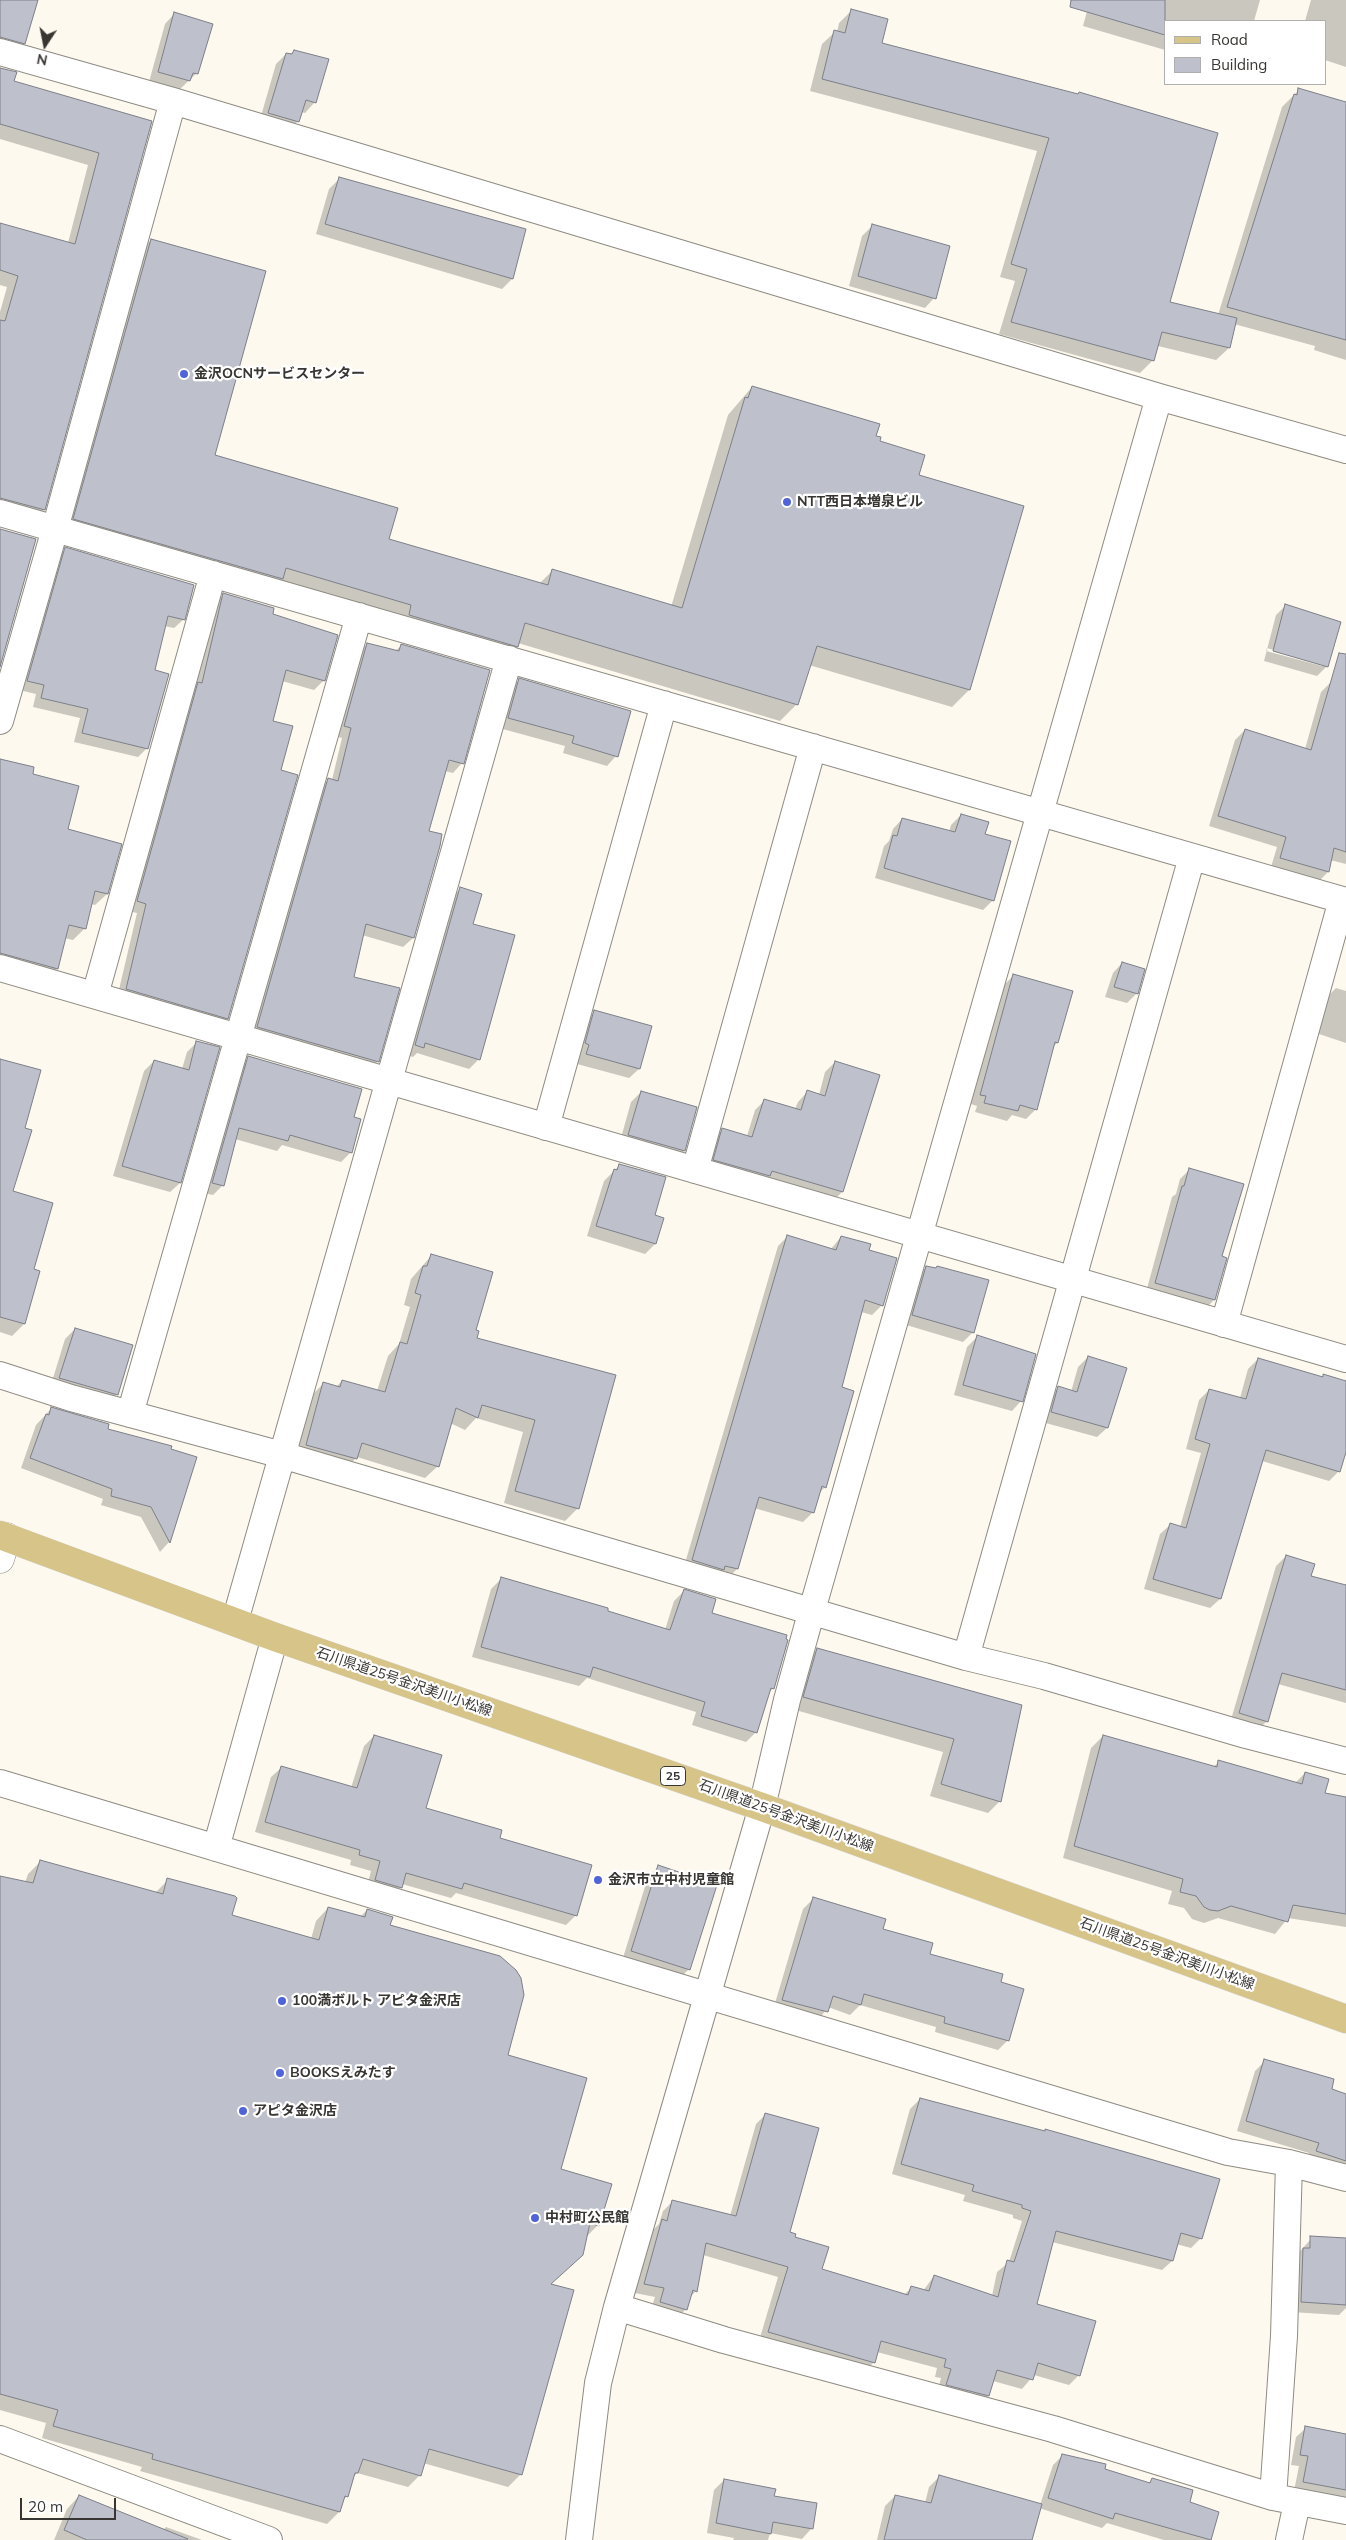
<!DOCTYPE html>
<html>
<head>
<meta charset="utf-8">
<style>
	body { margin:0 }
	#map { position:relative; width:1346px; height:2540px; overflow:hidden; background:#fdf9ef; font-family:Mulish,sans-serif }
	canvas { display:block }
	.legend { position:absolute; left:1164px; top:20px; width:162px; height:65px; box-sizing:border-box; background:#fff; border:1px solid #afafad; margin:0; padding:6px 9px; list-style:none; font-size:15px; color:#383633 }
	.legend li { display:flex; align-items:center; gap:10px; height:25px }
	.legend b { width:25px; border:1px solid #afafad }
	.north { position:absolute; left:20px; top:20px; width:50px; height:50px; -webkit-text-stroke:4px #fff; paint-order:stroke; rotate:191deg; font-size:14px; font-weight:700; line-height:20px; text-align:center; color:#383633 }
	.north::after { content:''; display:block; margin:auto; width:18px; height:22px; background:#383633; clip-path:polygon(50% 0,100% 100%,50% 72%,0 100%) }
	.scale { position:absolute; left:20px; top:2498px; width:96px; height:22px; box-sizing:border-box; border:2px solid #383633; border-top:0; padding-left:6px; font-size:15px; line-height:18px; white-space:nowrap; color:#383633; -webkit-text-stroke:4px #fff; paint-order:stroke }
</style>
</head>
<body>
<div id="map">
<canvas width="1346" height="2540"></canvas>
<ul class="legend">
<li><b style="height:6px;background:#d7c488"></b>Road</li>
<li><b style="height:14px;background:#bec1cb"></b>Building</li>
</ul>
<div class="north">N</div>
<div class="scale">20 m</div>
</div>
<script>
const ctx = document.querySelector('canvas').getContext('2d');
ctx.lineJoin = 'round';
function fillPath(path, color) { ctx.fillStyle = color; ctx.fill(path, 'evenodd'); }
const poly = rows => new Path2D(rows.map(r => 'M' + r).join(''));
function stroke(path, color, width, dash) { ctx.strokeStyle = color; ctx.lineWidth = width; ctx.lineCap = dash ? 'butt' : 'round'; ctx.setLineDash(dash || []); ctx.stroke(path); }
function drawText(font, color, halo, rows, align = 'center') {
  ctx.font = font + ' Mulish,"Noto Sans JP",sans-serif'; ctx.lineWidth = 4.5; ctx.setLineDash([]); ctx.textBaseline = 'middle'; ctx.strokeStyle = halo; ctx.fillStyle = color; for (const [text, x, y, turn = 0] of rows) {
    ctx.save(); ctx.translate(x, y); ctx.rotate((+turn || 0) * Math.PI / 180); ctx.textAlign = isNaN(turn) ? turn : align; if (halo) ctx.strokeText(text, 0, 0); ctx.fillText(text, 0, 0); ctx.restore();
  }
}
fillPath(poly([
	[0,0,37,0,24,43,12,55,0,52],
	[1090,0,1260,0,1254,21,1165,21,1165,50,1083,26],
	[1311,0,1346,0,1346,67,1325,60,1325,21,1305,21],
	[852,10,881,43,1077,95,1169,303,1218,315,1282,107,1299,90,1346,103,1346,360,1314,350,1315,346,1234,324,1229,348,1216,360,1158,346,1153,360,1140,373,999,334,1015,281,1000,277,1037,151,810,91,822,44,835,32,837,32,839,23],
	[174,14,197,73,179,90,149,82,165,24],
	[294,51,327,60,314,103,305,113,301,112,298,121,288,131,259,123,276,64,286,54,290,55],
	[0,68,15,73,13,81,150,122,44,510,32,521,0,512,0,312,7,287,0,285,0,224,68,243,88,165,0,139],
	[339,179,525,230,512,279,502,289,316,234,329,189],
	[872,226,934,298,925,308,849,286,862,236],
	[151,240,213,456,388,540,539,584,553,570,671,607,728,415,752,387,875,437,918,476,1023,507,969,690,952,707,809,665,797,704,780,721,518,643,500,663,57,535,134,257],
	[66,549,184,619,174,628,164,626,154,671,147,748,138,757,74,742,80,718,33,707,36,694,19,690,56,558],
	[224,594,271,615,324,680,314,690,282,681,271,722,280,771,227,1018,217,1028,117,998,137,913,128,911,214,604],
	[1285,606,1327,666,1317,676,1264,661,1276,615],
	[1267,648,1322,664,1322,666,1266,651],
	[367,644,395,651,401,646,462,763,453,773,445,771,428,832,413,938,403,947,362,935,352,978,398,989,377,1062,368,1072,248,1037,319,789,329,779,332,780,342,738,335,736,357,654],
	[519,680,616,756,607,766,563,753,565,746,499,728,510,690],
	[1331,682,1346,687,1346,864,1330,860,1328,872,1318,882,1271,867,1277,847,1209,826,1235,740,1245,730,1305,749,1321,692],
	[0,760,31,775,107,894,95,905,91,904,85,928,73,940,64,938,57,969,45,980,0,967],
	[961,815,984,835,993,900,983,910,875,878,884,846,889,841,893,829,902,819,949,832,951,825],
	[460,889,471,925,479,1059,469,1069,417,1053,413,1057,406,1055,450,899],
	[1122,963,1137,993,1127,1003,1105,997,1113,973],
	[1013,976,1057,1043,1052,1048,1036,1109,1026,1119,1012,1115,1007,1121,975,1112,977,1106,971,1104,1003,986],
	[1336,988,1346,991,1346,1043,1316,1033,1326,998],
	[594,1012,639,1069,629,1078,577,1064,585,1022],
	[197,1042,218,1048,180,1183,170,1192,113,1176,144,1071,154,1061,182,1069,187,1052],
	[249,1057,352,1118,351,1152,341,1162,282,1145,277,1151,235,1139,223,1185,213,1195,203,1193,239,1067],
	[0,1060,24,1129,11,1192,32,1270,39,1272,24,1324,12,1336,0,1332],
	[835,1062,842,1192,832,1202,704,1169,713,1139,723,1129,747,1136,755,1110,765,1100,795,1109,798,1102,807,1092,819,1095,825,1072],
	[641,1092,695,1108,684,1151,674,1160,619,1145,631,1102],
	[620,1165,653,1216,655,1244,645,1254,587,1236,604,1181],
	[1190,1169,1221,1257,1214,1300,1204,1310,1146,1292,1172,1197,1176,1194,1180,1179],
	[788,1236,830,1250,841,1237,882,1305,872,1315,861,1312,840,1388,825,1487,818,1494,813,1512,803,1522,754,1508,737,1569,727,1579,683,1570,778,1246],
	[431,1256,475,1331,475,1339,614,1376,578,1508,565,1521,504,1503,523,1432,476,1418,465,1430,450,1423,438,1466,425,1478,357,1457,344,1470,294,1457,312,1395,324,1383,336,1387,342,1381,377,1391,388,1356,399,1344,410,1307,404,1305,411,1279],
	[926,1267,973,1332,963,1342,903,1324,917,1277],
	[75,1329,117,1394,107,1404,50,1388,65,1339],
	[977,1337,1021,1401,1012,1411,954,1395,967,1347],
	[1088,1357,1107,1428,1097,1437,1042,1422,1049,1398,1058,1388,1071,1392,1078,1367],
	[1258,1359,1321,1378,1324,1376,1346,1383,1346,1448,1339,1471,1329,1481,1262,1461,1220,1599,1210,1608,1144,1589,1160,1534,1170,1525,1180,1527,1201,1453,1186,1449,1199,1400,1209,1390,1240,1398,1248,1369],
	[51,1409,106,1430,176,1518,169,1542,160,1552,141,1517,101,1505,103,1499,21,1468,36,1425],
	[1286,1556,1310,1576,1346,1586,1346,1703,1278,1684,1267,1721,1257,1731,1230,1723,1276,1566],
	[501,1579,665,1630,674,1601,684,1591,710,1613,785,1640,773,1688,768,1694,756,1732,746,1742,692,1725,696,1712,587,1678,579,1686,472,1657,491,1589],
	[817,1649,1021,1706,1000,1801,988,1813,930,1796,943,1752,792,1709,805,1661],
	[374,1736,424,1809,498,1839,576,1915,566,1925,456,1893,451,1898,402,1884,391,1897,366,1890,371,1871,350,1865,351,1860,255,1832,271,1777,281,1768,351,1788,364,1746],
	[1103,1736,1213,1767,1219,1762,1295,1783,1305,1773,1323,1794,1346,1798,1346,1927,1288,1918,1275,1934,1218,1918,1204,1923,1192,1919,1184,1908,1168,1904,1172,1891,1063,1858,1091,1748],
	[40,1862,155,1893,168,1880,231,1916,311,1939,316,1921,328,1908,360,1917,367,1910,389,1926,506,2056,560,2169,598,2225,585,2238,550,2284,521,2474,508,2487,423,2463,420,2475,408,2487,357,2473,352,2478,347,2496,342,2501,339,2512,327,2524,140,2471,142,2467,42,2438,46,2423,0,2410,0,1876,25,1883,28,1874],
	[658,1867,689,1969,679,1979,622,1961,648,1877],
	[813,1899,881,1930,928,1955,999,1983,1008,2040,998,2050,935,2032,936,2027,860,2005,850,2015,828,2007,817,2022,773,2010,803,1909],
	[1265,2061,1346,2095,1346,2174,1307,2161,1309,2153,1237,2131,1255,2071],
	[920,2099,1201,2238,1191,2248,1176,2244,1172,2261,1162,2270,1052,2242,1036,2305,1079,2375,1069,2385,1034,2375,1022,2389,993,2381,988,2396,978,2405,937,2394,941,2378,935,2377,937,2368,877,2352,874,2362,864,2372,759,2341,778,2277,703,2255,696,2291,690,2297,686,2309,676,2319,650,2312,655,2297,635,2293,653,2230,659,2224,663,2211,673,2201,730,2216,756,2124,766,2114,788,2233,821,2270,904,2295,912,2287,923,2291,934,2276,992,2296,997,2272,1009,2262,1022,2221,1013,2218,1013,2215,963,2201,965,2195,892,2174,910,2109],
	[1311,2239,1346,2239,1346,2308,1339,2315,1291,2312,1293,2259],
	[1306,2428,1346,2435,1346,2501,1294,2491,1299,2466,1291,2465,1296,2437],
	[1063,2455,1148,2484,1152,2479,1188,2503,1218,2512,1210,2540,1164,2540,1107,2523,1102,2528,1039,2508,1030,2540,877,2540,885,2506,895,2496,925,2503,929,2487,939,2477,1040,2505,1053,2465],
	[724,2480,773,2497,816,2504,811,2529,802,2539,770,2533,768,2540,733,2540,734,2538,707,2533,714,2490],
	[79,2496,163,2530,166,2527,202,2540,54,2540,67,2509]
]), '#0003');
const building = poly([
	[0,0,38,0,25,44,0,37,0,0],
	[1071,0,1165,0,1165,35,1070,7,1071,0],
	[851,9,888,19,882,43,1078,94,1079,92,1218,133,1170,302,1237,318,1230,348,1162,332,1154,361,1011,322,1027,269,1011,264,1049,138,822,79,834,30,845,33,851,9],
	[174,12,213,24,198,74,193,73,190,81,158,72,174,12],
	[294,50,329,59,316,103,306,100,299,122,268,113,286,53,292,54,294,50],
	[0,68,17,72,14,81,152,121,45,510,0,498,0,320,5,321,18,276,0,270,0,223,75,244,99,153,0,124,0,68],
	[1298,88,1346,102,1346,340,1227,307,1294,94,1297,95,1298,88],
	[339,177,526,229,513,279,325,224,339,177],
	[872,224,950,246,936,299,858,276,872,224],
	[151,239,266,271,215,455,398,508,389,539,548,585,552,569,682,608,745,397,748,398,752,386,880,424,876,436,881,437,880,441,925,455,919,475,1024,506,970,690,817,646,798,705,525,623,518,647,409,615,411,605,286,568,283,579,73,519,151,239],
	[0,529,36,539,0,667,0,529],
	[65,547,194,585,185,620,168,616,155,670,169,674,148,749,82,733,88,709,41,698,44,685,27,681,65,547],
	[223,593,274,608,273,614,338,635,325,681,286,670,273,721,293,726,281,770,298,775,228,1019,126,989,146,904,137,901,198,682,202,683,223,593],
	[1285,604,1341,622,1328,667,1273,651,1285,604],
	[367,643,399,651,401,644,490,670,464,764,449,760,429,831,442,834,440,846,414,938,366,924,354,977,400,988,379,1062,257,1027,328,778,338,781,351,728,344,726,367,643],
	[1339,653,1346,654,1346,852,1334,848,1329,872,1280,858,1286,837,1218,816,1245,729,1311,750,1339,653],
	[519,678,631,711,618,757,572,743,574,736,508,718,519,678],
	[0,759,34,767,33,774,79,786,68,829,122,844,108,894,95,891,86,929,69,925,58,969,0,953,0,759],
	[961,814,989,822,985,834,1011,841,994,901,884,868,893,835,897,836,902,818,955,832,961,814],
	[460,887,482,894,473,924,515,935,480,1060,425,1043,424,1048,415,1045,460,887],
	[1122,962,1145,969,1138,994,1114,987,1122,962],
	[1013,974,1073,991,1058,1043,1055,1042,1037,1110,1020,1105,1018,1111,984,1103,986,1096,980,1095,1013,974],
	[594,1010,652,1026,640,1069,586,1054,589,1045,585,1043,594,1010],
	[196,1041,220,1047,181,1183,122,1166,154,1060,189,1070,196,1041],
	[248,1056,362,1089,354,1117,361,1119,352,1153,290,1135,288,1141,239,1128,224,1186,212,1183,248,1056],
	[0,1059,41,1070,25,1128,32,1130,13,1191,53,1203,34,1269,40,1271,25,1324,0,1317,0,1059],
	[835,1061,880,1075,843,1192,772,1171,770,1176,713,1160,722,1128,752,1137,764,1099,801,1110,807,1090,825,1096,835,1061],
	[641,1091,697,1107,685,1151,628,1135,641,1091],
	[619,1164,666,1177,655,1215,664,1218,656,1244,596,1226,614,1169,617,1170,619,1164],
	[1189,1168,1244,1184,1222,1256,1227,1258,1215,1300,1155,1283,1182,1186,1184,1186,1189,1168],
	[787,1235,836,1250,841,1236,871,1244,869,1250,897,1258,883,1306,865,1300,842,1387,854,1391,826,1488,822,1486,814,1513,759,1497,738,1569,725,1566,724,1570,692,1560,787,1235],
	[431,1254,493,1272,476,1330,479,1331,477,1338,616,1375,579,1509,515,1491,535,1420,482,1405,478,1418,456,1408,439,1467,362,1443,357,1459,306,1445,323,1382,340,1387,342,1380,385,1392,400,1342,407,1344,421,1295,415,1293,423,1266,427,1266,431,1254],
	[926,1266,936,1268,937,1266,989,1280,974,1333,912,1315,926,1266],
	[75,1328,133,1345,118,1395,59,1378,75,1328],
	[977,1335,1036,1354,1023,1402,963,1385,977,1335],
	[1088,1356,1127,1368,1108,1428,1051,1412,1058,1386,1077,1392,1088,1356],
	[1258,1358,1323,1377,1323,1374,1346,1381,1346,1452,1340,1472,1266,1450,1221,1599,1153,1579,1170,1523,1186,1528,1210,1444,1195,1439,1209,1389,1246,1399,1258,1358],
	[51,1407,109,1424,108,1429,172,1446,171,1449,197,1457,170,1543,151,1507,111,1496,112,1489,30,1458,46,1414,49,1415,51,1407],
	[1286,1555,1315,1564,1311,1576,1346,1585,1346,1690,1282,1673,1268,1722,1239,1713,1286,1555],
	[501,1577,608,1608,608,1611,670,1630,684,1589,716,1599,712,1613,787,1635,786,1639,788,1640,774,1689,771,1688,757,1733,701,1716,705,1702,593,1667,590,1677,481,1647,501,1577],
	[817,1648,1022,1705,1001,1802,941,1784,954,1739,803,1697,817,1648],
	[374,1735,442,1755,426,1808,502,1830,500,1838,592,1865,577,1916,464,1883,462,1889,406,1873,402,1888,375,1880,380,1861,359,1855,360,1850,265,1822,281,1766,357,1788,374,1735],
	[1103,1735,1217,1767,1218,1760,1302,1784,1305,1772,1329,1779,1325,1793,1346,1797,1346,1914,1293,1905,1288,1922,1231,1906,1218,1911,1210,1910,1204,1907,1196,1896,1180,1892,1183,1879,1074,1846,1103,1735],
	[40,1860,163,1894,167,1878,235,1896,237,1898,232,1915,319,1940,328,1907,365,1917,367,1909,393,1917,390,1925,500,1956,516,1970,521,1978,524,1995,508,2055,587,2078,561,2169,612,2184,599,2226,590,2223,583,2255,551,2284,574,2290,522,2475,429,2449,421,2476,363,2459,358,2473,355,2473,348,2497,345,2496,340,2512,152,2459,153,2454,53,2426,58,2410,0,2394,0,1876,33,1883,40,1860],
	[658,1865,717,1885,690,1970,631,1951,658,1865],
	[813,1897,886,1919,883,1929,933,1943,930,1954,1003,1974,1001,1982,1024,1989,1009,2041,944,2023,945,2017,864,1994,861,2005,833,1996,828,2012,782,2000,813,1897],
	[1264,2059,1334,2079,1332,2089,1346,2094,1346,2161,1316,2151,1319,2143,1246,2121,1264,2059],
	[920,2098,1045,2131,1045,2129,1220,2179,1202,2239,1181,2233,1173,2261,1056,2231,1037,2304,1096,2321,1080,2376,1038,2363,1033,2380,997,2370,989,2396,946,2385,951,2369,944,2367,946,2359,881,2341,875,2363,768,2332,788,2267,706,2243,697,2292,693,2290,687,2310,660,2302,664,2288,644,2284,662,2219,667,2221,672,2200,736,2216,765,2113,819,2128,790,2232,796,2234,795,2237,829,2247,822,2269,908,2295,911,2286,929,2291,934,2275,998,2297,1007,2260,1014,2262,1031,2211,1022,2208,1022,2205,972,2191,974,2185,901,2164,920,2098],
	[1310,2236,1346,2238,1346,2305,1301,2302,1303,2248,1310,2248,1310,2236],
	[1305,2426,1346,2434,1346,2490,1303,2482,1308,2456,1300,2455,1305,2426],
	[1062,2454,1106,2464,1105,2469,1150,2483,1152,2478,1193,2490,1190,2502,1219,2512,1211,2540,1115,2513,1113,2519,1048,2498,1062,2454],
	[939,2475,1042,2504,1032,2540,884,2540,895,2495,931,2503,939,2475],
	[724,2479,776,2489,774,2496,817,2503,813,2529,773,2522,771,2534,716,2523,724,2479],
	[79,2495,188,2539,187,2540,87,2540,64,2530,79,2495]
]);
fillPath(building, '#bec1cb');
stroke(building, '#7c7f88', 1);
const minor = poly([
	[0,52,173,101,1159,397,1346,450],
	[0,513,1346,901],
	[0,721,55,529,173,101],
	[0,968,1346,1359],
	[95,995,213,574],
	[546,1127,664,704],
	[695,1170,813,747],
	[1224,1324,1342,900],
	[0,1375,71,1398,282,1455,966,1657,1044,1676,1246,1735,1346,1761],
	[130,1414,359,616],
	[235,1621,509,659],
	[966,1657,1192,857],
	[0,1783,1228,2152,1289,2163,1346,2178],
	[216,1848,275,1637],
	[617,2307,724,2340,1053,2429,1273,2497,1346,2511],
	[0,2439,269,2540],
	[1273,2497,1284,2336,1289,2163],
	[579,2540,598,2383,617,2307,762,1807,787,1700,812,1610,1159,397],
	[1289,2540,1297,2503]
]);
const tertiary = poly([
	[0,1559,7,1537]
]);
const primary = poly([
	[0,1535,275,1637,762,1807,1346,2019]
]);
stroke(minor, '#8e8b82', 28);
stroke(tertiary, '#8e8b82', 29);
stroke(primary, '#d7d7d6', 29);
stroke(minor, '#fff', 26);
stroke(tertiary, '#fff', 28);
stroke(primary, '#d7c488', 28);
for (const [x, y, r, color] of [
	[184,374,5,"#5163d9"],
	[787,502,5,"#5163d9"],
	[598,1880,5,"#5163d9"],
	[282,2001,5,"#5163d9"],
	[280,2073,5,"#5163d9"],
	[243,2111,5,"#5163d9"],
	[535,2218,5,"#5163d9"]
]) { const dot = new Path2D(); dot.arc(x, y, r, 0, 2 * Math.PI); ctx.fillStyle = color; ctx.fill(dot); stroke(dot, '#fff', 2); }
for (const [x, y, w] of [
	[673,1776,25]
]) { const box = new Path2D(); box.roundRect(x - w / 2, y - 9.5, w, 19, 4); ctx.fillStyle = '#fff'; ctx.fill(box); stroke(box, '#383633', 1); }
drawText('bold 12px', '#383633', null, [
	["25",673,1776]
]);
drawText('bold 14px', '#383633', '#fff', [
	["金沢OCNサービスセンター",194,374],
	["NTT西日本増泉ビル",797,502],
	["金沢市立中村児童館",608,1880],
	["100満ボルト アピタ金沢店",292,2001],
	["BOOKSえみたす",290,2073],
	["アピタ金沢店",253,2111],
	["中村町公民館",545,2218]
], 'left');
drawText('14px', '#383633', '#fff', [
	["石川県道25号金沢美川小松線",404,1682,19],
	["石川県道25号金沢美川小松線",786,1816,20],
	["石川県道25号金沢美川小松線",1167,1954,20]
]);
</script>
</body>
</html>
